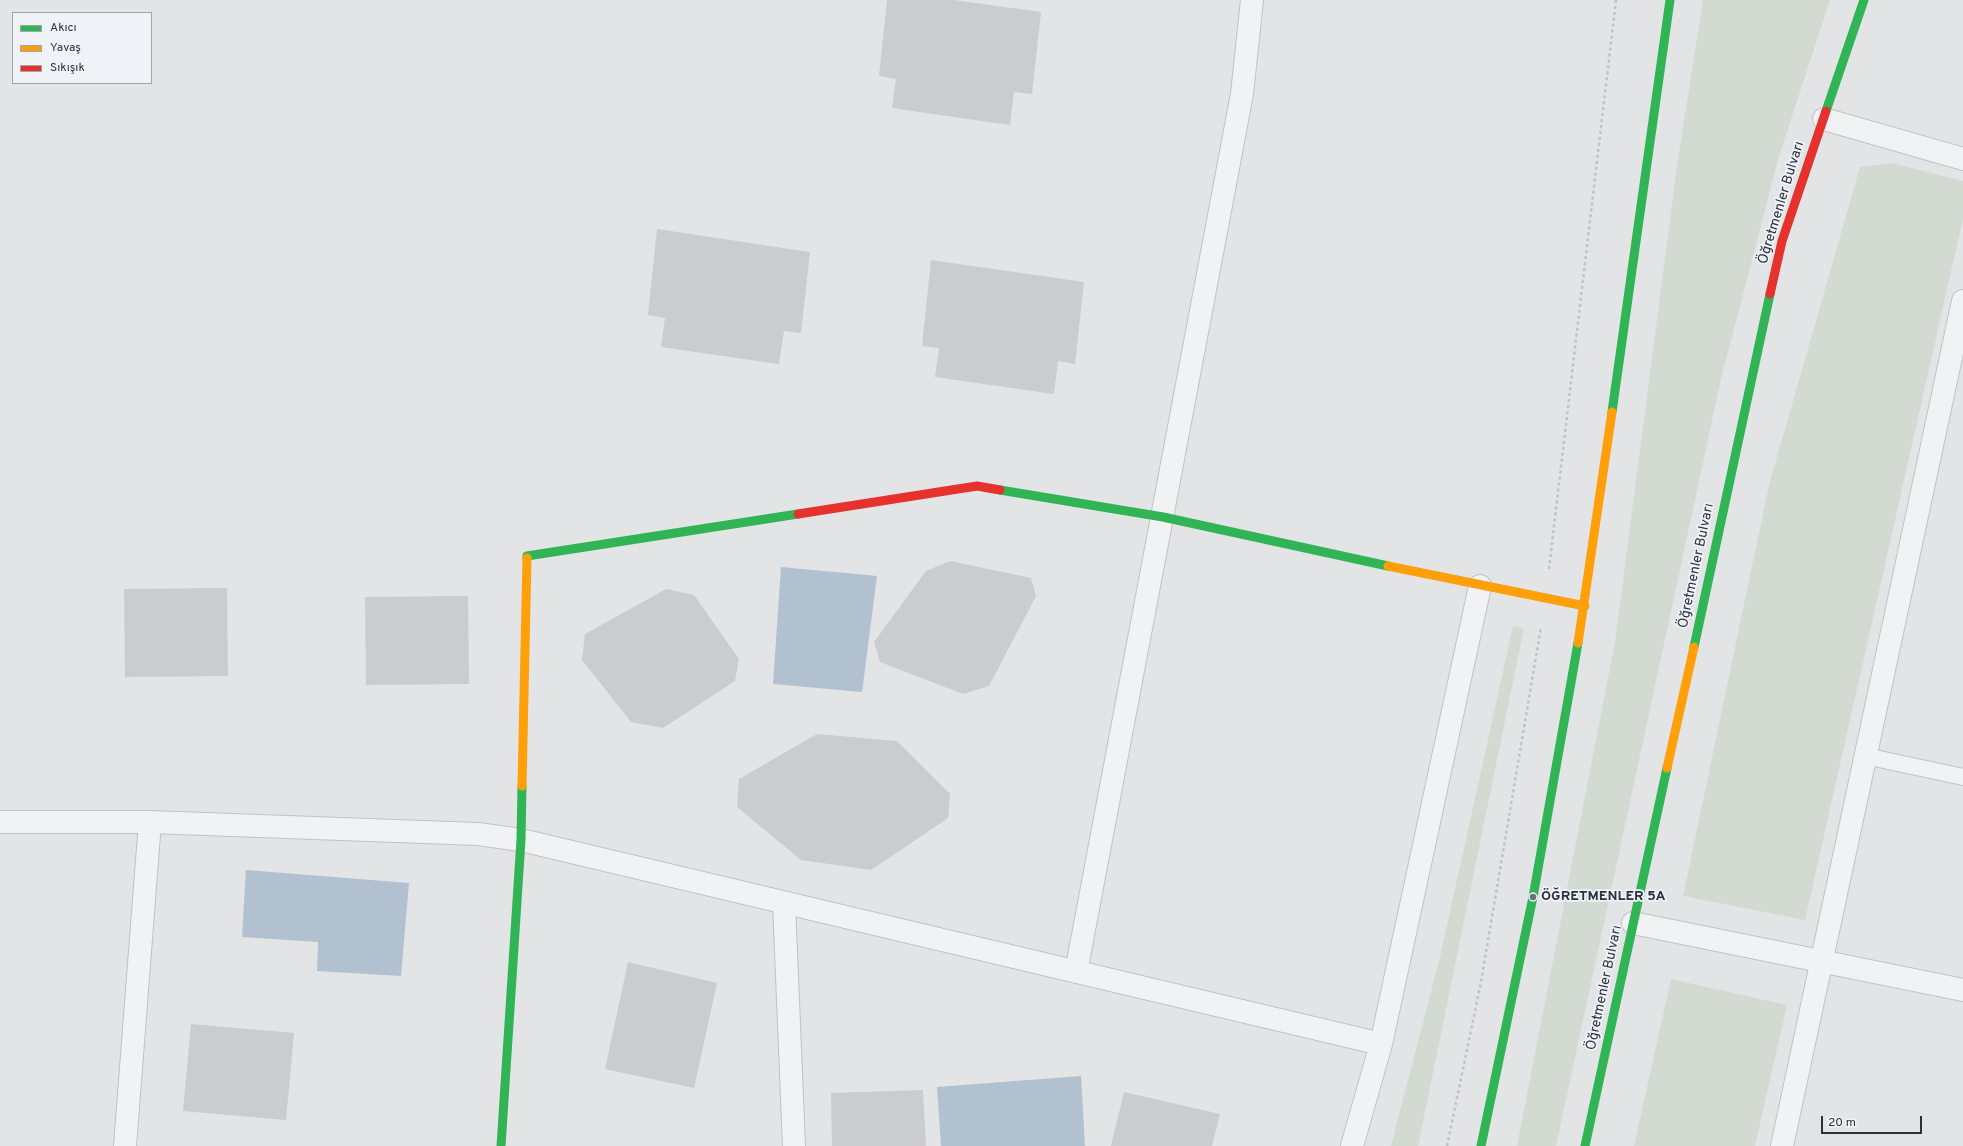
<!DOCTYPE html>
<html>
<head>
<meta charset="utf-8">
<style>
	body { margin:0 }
	#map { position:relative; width:1963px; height:1146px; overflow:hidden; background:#e2e4e6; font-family:Overpass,sans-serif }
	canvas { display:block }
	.legend { position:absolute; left:12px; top:12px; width:140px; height:72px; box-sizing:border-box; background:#eff2f6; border:1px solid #a0a5ac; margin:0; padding:5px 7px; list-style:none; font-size:12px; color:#2a323e }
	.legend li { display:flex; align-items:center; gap:8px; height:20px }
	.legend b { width:20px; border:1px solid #a0a5ac }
	.scale { position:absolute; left:1821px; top:1116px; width:101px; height:18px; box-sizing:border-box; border:2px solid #2a323e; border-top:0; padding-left:5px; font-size:12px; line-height:14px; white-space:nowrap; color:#2a323e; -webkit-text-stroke:3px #eff2f6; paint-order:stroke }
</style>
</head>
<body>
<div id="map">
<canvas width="1963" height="1146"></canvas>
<ul class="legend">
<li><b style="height:5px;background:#30b455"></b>Akıcı</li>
<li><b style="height:5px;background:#ff9f0a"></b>Yavaş</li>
<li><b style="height:5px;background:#e5322d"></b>Sıkışık</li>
</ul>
<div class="scale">20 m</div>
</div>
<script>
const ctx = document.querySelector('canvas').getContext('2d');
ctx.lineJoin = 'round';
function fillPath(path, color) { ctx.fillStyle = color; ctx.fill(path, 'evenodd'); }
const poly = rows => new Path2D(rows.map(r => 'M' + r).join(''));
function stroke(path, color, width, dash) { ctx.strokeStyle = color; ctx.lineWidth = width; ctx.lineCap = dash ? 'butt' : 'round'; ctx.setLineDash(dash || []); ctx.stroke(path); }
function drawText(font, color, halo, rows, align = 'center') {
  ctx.font = font + ' Overpass,sans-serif'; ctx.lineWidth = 3.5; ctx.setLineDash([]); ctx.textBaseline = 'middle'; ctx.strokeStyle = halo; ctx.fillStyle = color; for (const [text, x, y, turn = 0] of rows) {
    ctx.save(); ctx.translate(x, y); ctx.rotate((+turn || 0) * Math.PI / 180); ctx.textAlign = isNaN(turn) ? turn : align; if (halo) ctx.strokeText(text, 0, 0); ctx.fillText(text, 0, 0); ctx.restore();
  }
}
fillPath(poly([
	[1703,0,1830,0,1779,156,1721,379,1556,1146,1517,1146,1615,642,1677,166],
	[1892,163,1963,181,1963,218,1805,920,1683,896,1769,485,1860,167],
	[1513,626,1524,628,1418,1146,1391,1146,1440,957],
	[1671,979,1787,1005,1755,1146,1634,1146]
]), '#d3dad2');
fillPath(poly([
	[781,567,877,576,862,692,773,684],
	[246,870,409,883,401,976,317,971,318,942,242,937],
	[1081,1076,1085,1146,941,1146,937,1087]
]), '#b2c1d0');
fillPath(poly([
	[887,0,954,0,1041,12,1032,94,1014,92,1010,125,892,108,896,79,879,76],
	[657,229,810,252,801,333,784,331,779,364,661,347,665,318,648,315],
	[931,260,1084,282,1075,364,1058,361,1054,394,935,377,939,348,922,346],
	[950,561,1031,578,1036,596,989,686,963,694,880,662,874,642,926,571],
	[227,588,228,676,125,677,124,589],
	[666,589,694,595,739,659,735,681,663,728,631,722,582,660,585,634],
	[468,596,469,684,366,685,365,597],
	[817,734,897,741,950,794,948,818,871,870,801,860,737,807,739,779],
	[628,962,717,983,694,1088,605,1069],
	[191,1024,294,1033,286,1120,183,1111],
	[923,1090,926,1146,832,1146,831,1093],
	[1124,1092,1220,1114,1212,1146,1111,1146]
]), '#caccce');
const lane = poly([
	[1865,756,1963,777]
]);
const street = poly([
	[1824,119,1963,159],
	[0,822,150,822,478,834,521,840,1381,1044],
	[784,903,794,1146],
	[1633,923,1963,990],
	[1076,972,1242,94,1252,0],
	[125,1146,150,822],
	[1352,1146,1381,1044,1480,586],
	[1782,1146,1963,301]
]);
stroke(lane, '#c0c2c4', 18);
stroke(street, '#c0c2c4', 24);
stroke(poly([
	[1549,569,1616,0],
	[1447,1146,1481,982,1541,627]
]), '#c0c2c5', 2.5, [3, 3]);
stroke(lane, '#f1f2f3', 16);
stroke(street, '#f1f2f3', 22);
stroke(poly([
	[1826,111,1864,0],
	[1612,412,1670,0],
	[1000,490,1163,517,1388,566],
	[527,558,527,556,798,514],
	[1694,647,1770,294],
	[501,1146,521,840,522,786],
	[1481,1146,1533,897,1578,643],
	[1585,1146,1667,768]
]), '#30b455', 9);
stroke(poly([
	[1388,566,1585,606],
	[1578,643,1612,412],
	[1667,768,1694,647],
	[522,786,527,558]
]), '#ff9f0a', 9);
stroke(poly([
	[1770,294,1782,241,1826,111],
	[798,514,977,486,1000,490]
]), '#e5322d', 9);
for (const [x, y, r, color] of [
	[1533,897,4,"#6a7079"]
]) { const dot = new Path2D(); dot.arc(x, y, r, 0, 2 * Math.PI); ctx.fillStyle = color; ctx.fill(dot); stroke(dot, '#eff2f6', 1.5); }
drawText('14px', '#2a323e', '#eff2f6', [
	["Öğretmenler Bulvarı",1782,203,-73],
	["Öğretmenler Bulvarı",1697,566,-78],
	["Öğretmenler Bulvarı",1605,988,-78]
]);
drawText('bold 14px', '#2a323e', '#eff2f6', [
	["ÖĞRETMENLER 5A",1541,897]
], 'left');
</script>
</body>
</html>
